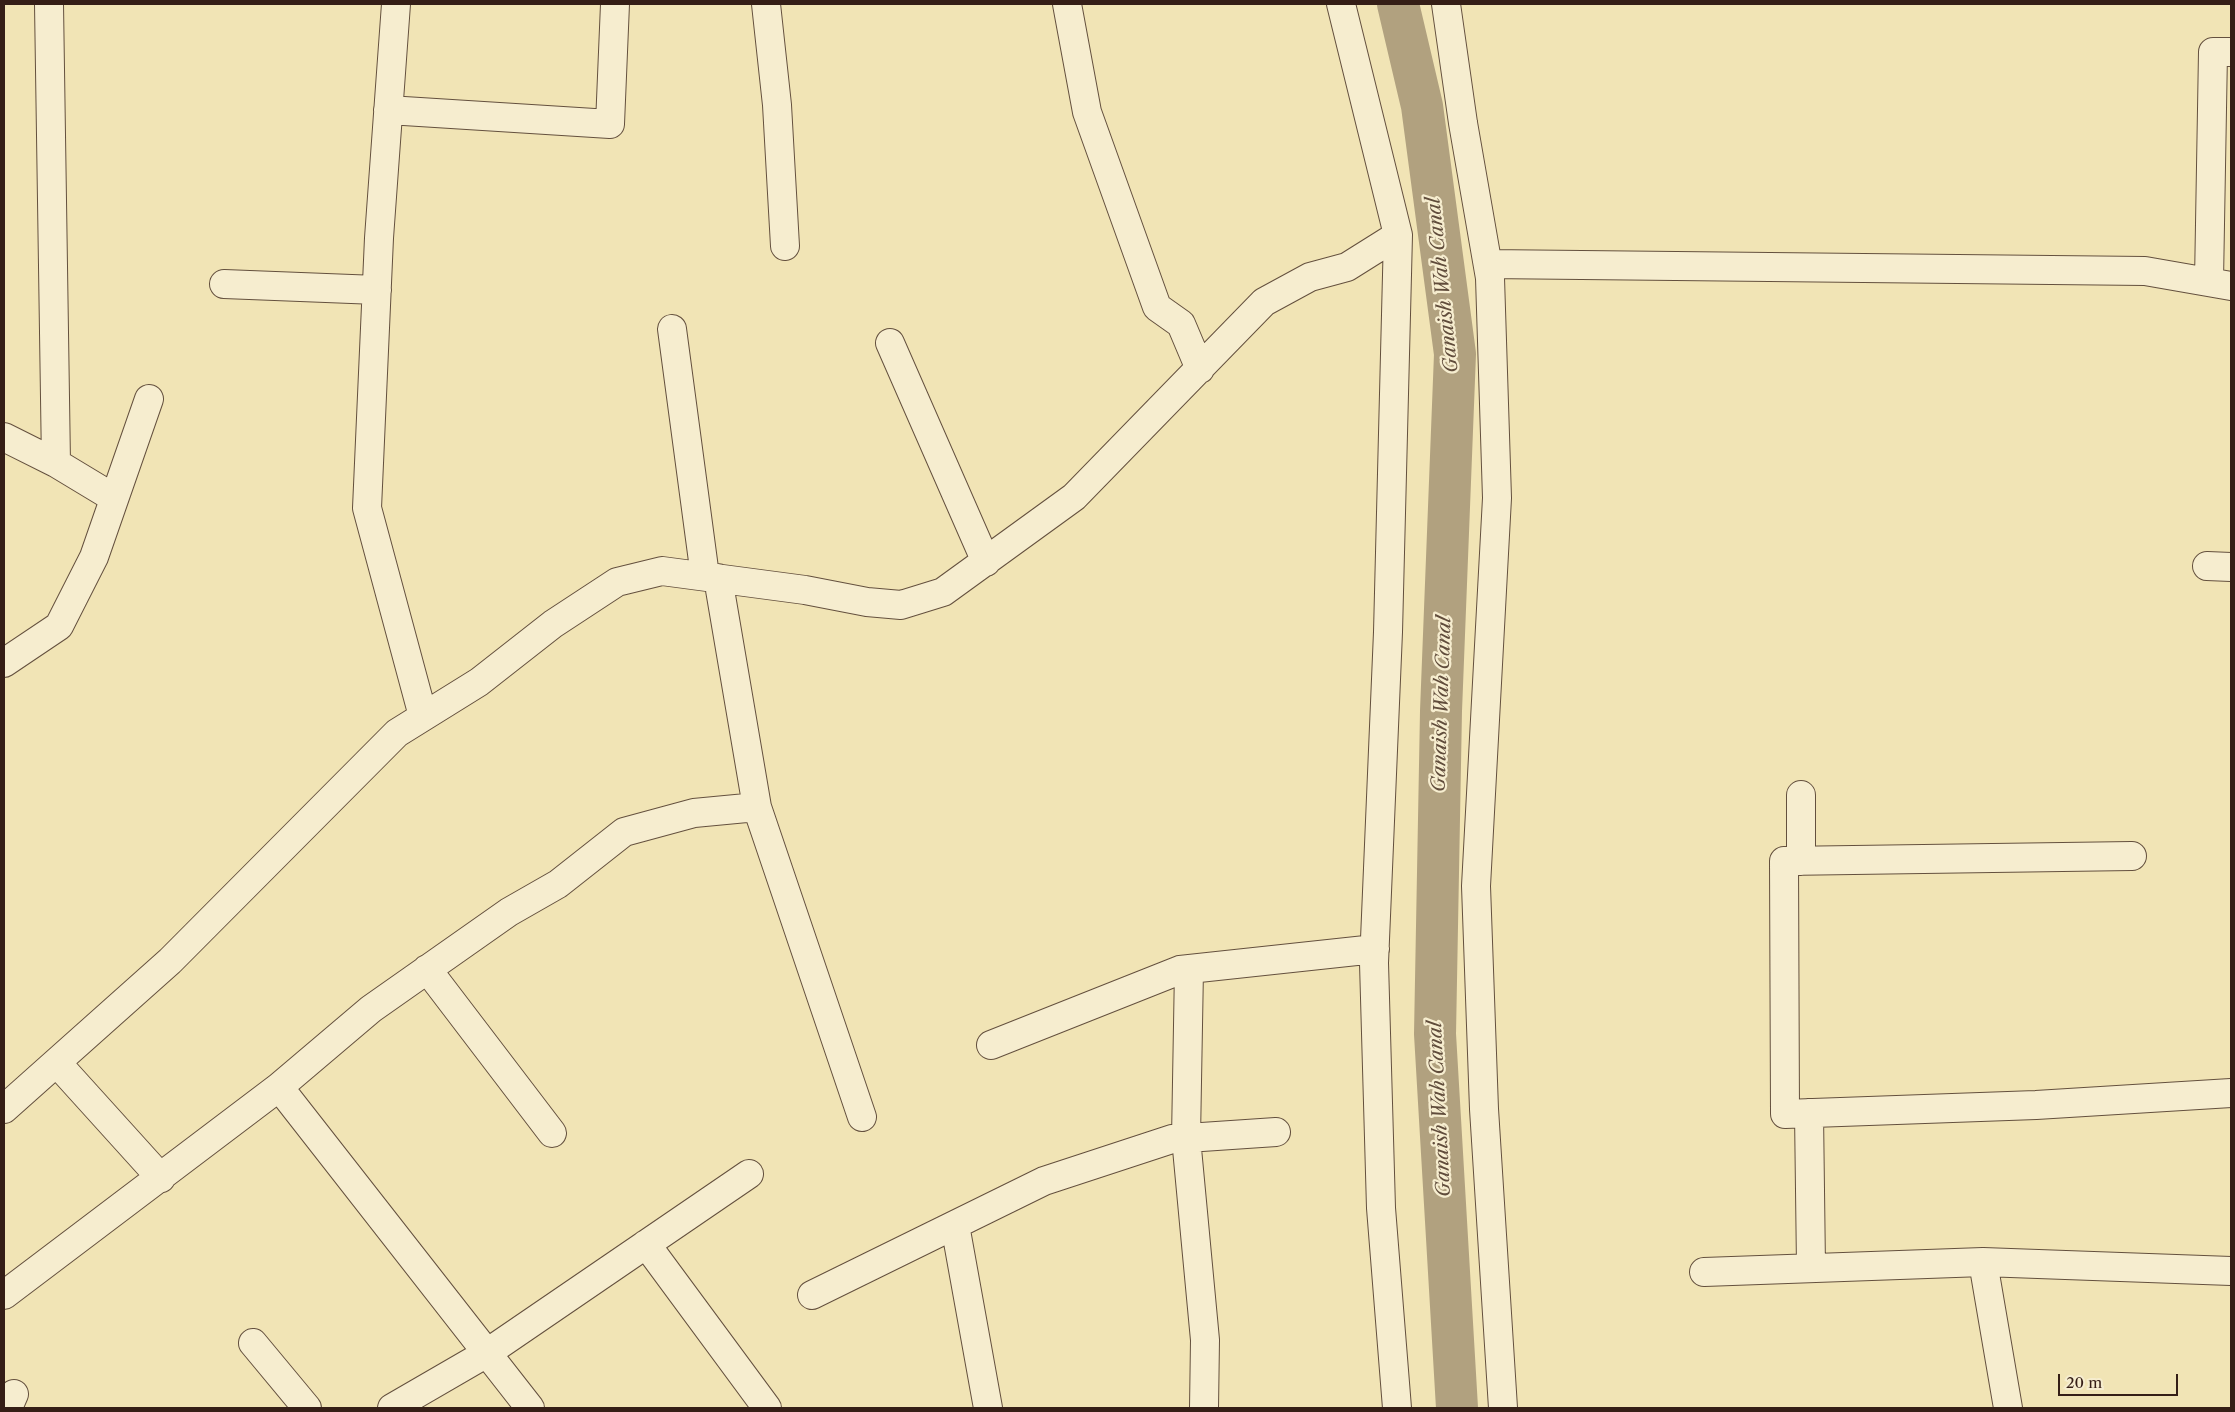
<!DOCTYPE html>
<html>
<head>
<meta charset="utf-8">
<style>
	body { margin:0 }
	#map { position:relative; width:2235px; height:1412px; overflow:hidden; background:#f1e4b5; font-family:"Libre Caslon Text",serif }
	canvas { display:block }
	.frame { position:absolute; inset:0; border:5px solid #351e16; pointer-events:none }
	.scale { position:absolute; left:2058px; top:1374px; width:120px; height:22px; box-sizing:border-box; border:2px solid #351e16; border-top:0; padding-left:6px; font-size:15px; line-height:18px; white-space:nowrap; color:#351e16; -webkit-text-stroke:4px #f6edcf; paint-order:stroke }
</style>
</head>
<body>
<div id="map">
<canvas width="2235" height="1412"></canvas>
<div class="frame"></div>
<div class="scale">20 m</div>
</div>
<script>
const ctx = document.querySelector('canvas').getContext('2d');
ctx.lineJoin = 'round';
const poly = rows => new Path2D(rows.map(r => 'M' + r).join(''));
function stroke(path, color, width, dash) { ctx.strokeStyle = color; ctx.lineWidth = width; ctx.lineCap = dash ? 'butt' : 'round'; ctx.setLineDash(dash || []); ctx.stroke(path); }
function drawText(font, color, halo, rows, align = 'center') {
  ctx.font = font + ' "Libre Caslon Text",serif'; ctx.lineWidth = 4.5; ctx.setLineDash([]); ctx.textBaseline = 'middle'; ctx.strokeStyle = halo; ctx.fillStyle = color; for (const [text, x, y, turn = 0] of rows) {
    ctx.save(); ctx.translate(x, y); ctx.rotate((+turn || 0) * Math.PI / 180); ctx.textAlign = isNaN(turn) ? turn : align; if (halo) ctx.strokeText(text, 0, 0); ctx.fillText(text, 0, 0); ctx.restore();
  }
}
stroke(poly([
	[1398,4,1422,106,1455,354,1441,711,1435,1034,1457,1408]
]), '#b1a17f', 42);
const minor = poly([
	[49,4,56,463],
	[396,4,379,238,367,508,423,716],
	[766,4,777,105,785,246],
	[1067,4,1087,112,1157,307,1181,324,1200,369],
	[1341,4,1398,235,1388,632,1374,963,1381,1208,1397,1408],
	[1446,4,1463,123,1490,278,1497,498,1476,886,1484,1109,1503,1408],
	[388,110,610,124,615,4],
	[1488,264,2145,271,2231,286],
	[2209,281,2213,52,2231,52],
	[224,284,377,290],
	[672,329,705,576],
	[890,343,986,562],
	[4,437,56,463,114,498],
	[2207,566,2231,567],
	[718,578,757,807,862,1117],
	[4,663,59,626,94,557,149,399],
	[1801,795,1801,861],
	[2132,856,1784,861,1785,1114,2036,1105,2231,1093],
	[427,969,552,1133],
	[1189,969,1186,1138,1205,1340,1204,1408],
	[991,1045,1180,970,1375,949],
	[57,1063,161,1178],
	[279,1087,530,1408],
	[4,1109,170,961,397,733,479,682,553,624,617,582,662,571,805,590,867,602,901,605,943,592,1074,497,1264,302,1310,277,1347,267,1398,235],
	[1809,1113,1811,1267],
	[955,1225,988,1408],
	[646,1244,767,1408],
	[1983,1262,2008,1408],
	[1704,1272,1983,1262,2231,1271],
	[4,1295,279,1087,371,1009,509,912,558,884,624,832,694,813,757,807],
	[812,1295,1044,1181,1172,1139,1276,1132],
	[253,1343,307,1408],
	[8,1408,14,1394],
	[392,1408,487,1353,749,1174]
]);
stroke(minor, '#64503e', 30);
stroke(minor, '#f6edcf', 28);
drawText('italic 19px', '#604c3b', '#f6edcf', [
	["Ganaish Wah Canal",1443,285,-96],
	["Ganaish Wah Canal",1442,704,-88],
	["Ganaish Wah Canal",1440,1109,-93]
]);
</script>
</body>
</html>
